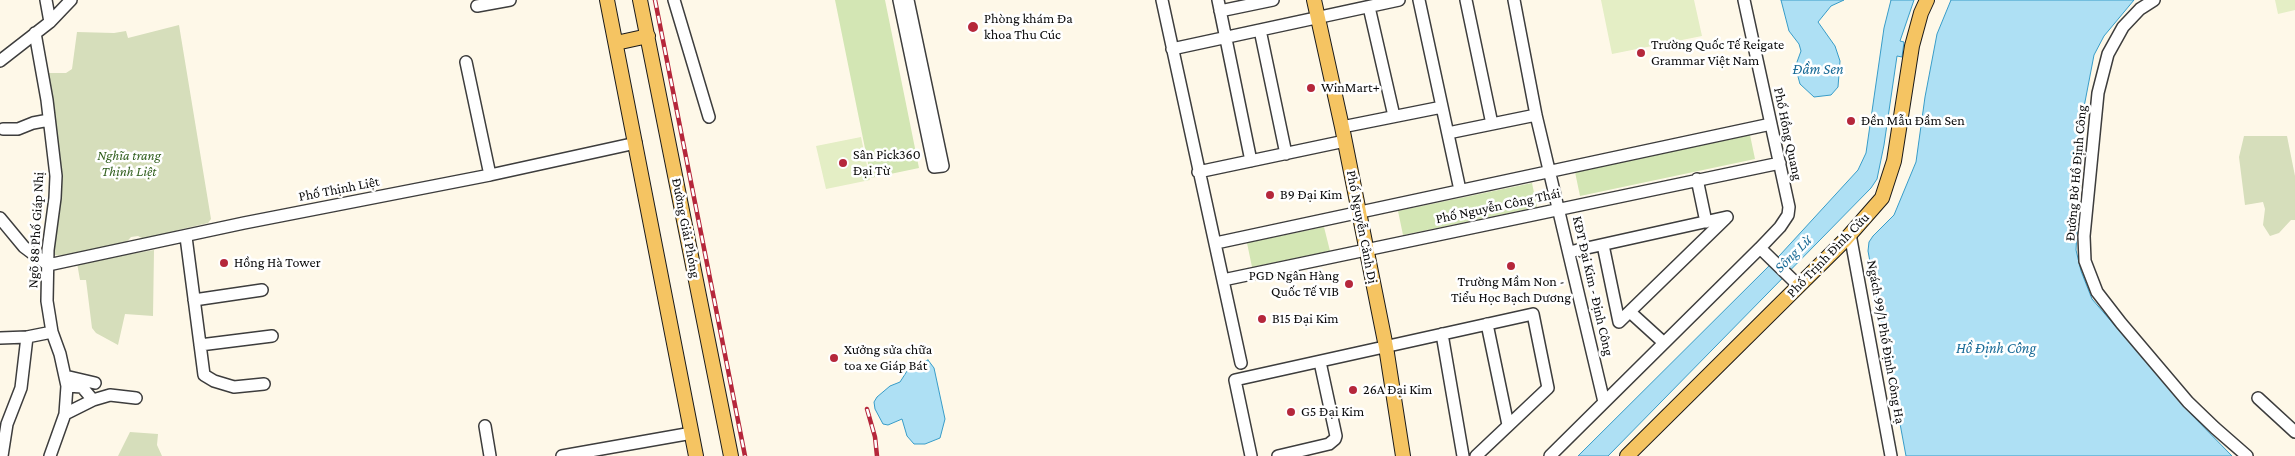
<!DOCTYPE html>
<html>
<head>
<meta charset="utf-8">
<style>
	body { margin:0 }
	canvas { display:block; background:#fef8e8 }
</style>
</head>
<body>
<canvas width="2295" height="456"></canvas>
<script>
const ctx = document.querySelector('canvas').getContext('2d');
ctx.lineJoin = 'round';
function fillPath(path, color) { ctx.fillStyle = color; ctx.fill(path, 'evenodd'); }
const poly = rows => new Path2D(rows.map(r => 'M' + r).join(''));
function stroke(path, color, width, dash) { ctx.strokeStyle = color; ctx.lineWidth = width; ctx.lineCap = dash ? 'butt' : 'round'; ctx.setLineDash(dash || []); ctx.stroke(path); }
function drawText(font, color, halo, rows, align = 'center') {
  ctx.font = font + ' "Crimson Pro",serif'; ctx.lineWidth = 5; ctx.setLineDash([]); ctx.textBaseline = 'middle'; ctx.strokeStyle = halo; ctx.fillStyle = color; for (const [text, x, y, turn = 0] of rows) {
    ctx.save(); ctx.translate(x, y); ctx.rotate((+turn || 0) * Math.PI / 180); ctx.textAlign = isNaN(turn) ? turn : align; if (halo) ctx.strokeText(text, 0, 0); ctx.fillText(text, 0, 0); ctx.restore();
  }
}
fillPath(poly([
	[835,0,885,0,919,168,871,178],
	[1750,135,1755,159,1580,196,1575,172],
	[1532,183,1537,207,1403,235,1398,211],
	[1324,227,1330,251,1252,267,1247,243]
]), '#d3e6b4');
fillPath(poly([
	[179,25,211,219,208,223,178,230,175,234,147,241,138,236,131,237,124,245,69,256,52,255,60,195,47,73,66,73,72,69,77,32,114,33,126,31,128,38],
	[2244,136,2287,136,2295,176,2295,220,2291,220,2279,233,2270,236,2263,225,2265,209,2263,202,2245,205,2239,157],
	[154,250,153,316,125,314,118,345,96,333,92,328,86,280,80,280,77,263],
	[130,432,158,434,157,445,162,456,118,456]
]), '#d6debb');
fillPath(poly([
	[1601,0,1694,0,1702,36,1612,54],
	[2275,0,2295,0,2295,10,2278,14],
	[861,137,870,180,826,189,816,146]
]), '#e4eec5');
const water = poly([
	[1781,0,1844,0,1831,6,1818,22,1835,46,1840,61,1838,87,1831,95,1814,97,1800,84,1797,73,1797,62,1801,51,1799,44,1789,31,1781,0],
	[1891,0,1914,0,1900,41,1904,42,1902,57,1897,56,1884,145,1877,179,1871,188,1608,456,1578,456,1780,255,1858,170,1866,153,1884,28,1891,0],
	[1951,0,2134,0,2104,36,2094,55,2084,107,2076,250,2081,271,2092,299,2190,413,2232,456,1906,456,1868,251,1869,242,1873,236,1894,215,1916,162,1925,97,1937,34,1951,0],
	[928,360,934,368,945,419,940,438,925,444,914,444,907,436,902,419,888,425,883,424,875,409,874,402,877,397,890,386,900,382,909,368,928,360]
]);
fillPath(water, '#aee0f4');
stroke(water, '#389cc8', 1);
const minor = poly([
	[46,0,50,22],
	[674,0,709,117],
	[899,0,934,167,943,166,908,0],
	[1162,0,1241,363],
	[1218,0,1251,161],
	[1419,0,1460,190],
	[1466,0,1492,124],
	[1514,0,1536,115,1604,402],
	[2154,0,2140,9,2123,27,2108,54,2098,93,2084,236,2085,261,2097,292,2121,323,2188,402,2215,428,2247,456],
	[477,6,510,0],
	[1369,7,1394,116],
	[1220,11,1273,0],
	[1260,30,1286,154],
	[35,33,47,100,56,176,55,198,48,250,47,301,52,332,60,354,67,386,65,414,50,456],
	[1172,49,1399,0],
	[0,61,50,22,71,0],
	[466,62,490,175],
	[1342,127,1442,107],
	[3,129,18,129,33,123,49,120],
	[1448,133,1536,115],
	[1198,172,1345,141],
	[1697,179,1706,222],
	[0,218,24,247,48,265],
	[1850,234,1891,456],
	[186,237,204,375,214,381,234,387,264,384],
	[1216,243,1771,124],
	[1603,245,1619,322],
	[1760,248,1798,285],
	[1569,252,1727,217],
	[48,265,244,223,490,175,636,143],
	[1223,280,1780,163],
	[194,300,262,290],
	[1630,312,1663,342],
	[1619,322,1726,218],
	[1487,324,1508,425],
	[1442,334,1463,456],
	[0,338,27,337,52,332],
	[200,345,272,336],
	[65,376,95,383],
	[67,386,82,387,93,400,110,395,136,398],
	[2258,398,2295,432],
	[65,414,93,400],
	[485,426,490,456],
	[2,456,7,424,21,388,27,337],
	[562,456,692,433],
	[1251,456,1235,380,1533,314,1548,388,1476,456],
	[1278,456,1329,444,1335,439,1336,436,1320,362],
	[1550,456,1760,248,1780,227,1788,215,1789,207,1744,0]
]);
const major = poly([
	[607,0,696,456],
	[640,0,731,456],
	[1314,0,1342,127,1386,347,1403,456],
	[616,43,648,36],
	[1627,456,1846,239,1882,198,1894,161,1912,46,1921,13,1927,0]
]);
stroke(minor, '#3d3d3d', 14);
stroke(major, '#1b1b1b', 16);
stroke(minor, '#fff', 11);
stroke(major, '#f5c462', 14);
const rail = poly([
	[655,0,745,456],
	[867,409,875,437,877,456]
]);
stroke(rail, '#b5273b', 4.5);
stroke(rail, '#fff', 2.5, [8]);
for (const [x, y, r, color] of [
	[973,27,6,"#b5273b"],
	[1641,53,5,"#b5273b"],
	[1311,88,5,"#b5273b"],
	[1851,121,5,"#b5273b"],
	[843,163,5,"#b5273b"],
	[1270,195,5,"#b5273b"],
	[224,263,5,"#b5273b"],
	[1511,266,5,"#b5273b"],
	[1349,284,5,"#b5273b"],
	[1262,319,5,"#b5273b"],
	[834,358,5,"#b5273b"],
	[1353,390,5,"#b5273b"],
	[1291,412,5,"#b5273b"]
]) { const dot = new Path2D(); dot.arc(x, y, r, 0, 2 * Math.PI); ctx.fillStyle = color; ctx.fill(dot); stroke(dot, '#fff', 2); }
drawText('14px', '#0a0a0a', '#fff', [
	["Phòng khám Đa",984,19],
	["khoa Thu Cúc",984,35],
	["Trường Quốc Tế Reigate",1651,45],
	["Grammar Việt Nam",1651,61],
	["WinMart+",1321,88],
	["Đền Mẫu Đầm Sen",1861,121],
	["Sân Pick360",853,155],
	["Đại Từ",853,171],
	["B9 Đại Kim",1280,195],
	["Hồng Hà Tower",234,263],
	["PGD Ngân Hàng",1339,276,"right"],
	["Quốc Tế VIB",1339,292,"right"],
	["Trường Mầm Non -",1511,282,"center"],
	["Tiểu Học Bạch Dương",1511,298,"center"],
	["B15 Đại Kim",1272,319],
	["Xưởng sửa chữa",844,350],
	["toa xe Giáp Bát",844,366],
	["26A Đại Kim",1363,390],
	["G5 Đại Kim",1301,412]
], 'left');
drawText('14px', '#0a0a0a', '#fff', [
	["Phố Hồng Quang",1788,134,78],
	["Đường Bờ Hồ Định Công",2076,173,-85],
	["Phố Thịnh Liệt",339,189,-11],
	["Phố Nguyễn Công Thái",1498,206,-12],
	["Phố Nguyễn Cảnh Dị",1362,227,79],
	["Đường Giải Phóng",686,228,79],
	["Ngõ 88 Phố Giáp Nhị",36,230,-87],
	["Phố Trịnh Đình Cửu",1828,255,-46],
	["KĐT Đại Kim - Định Công",1593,286,77],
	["Ngách 99/1 Phố Định Công Hạ",1886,342,80]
]);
drawText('italic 14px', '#315f1e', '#fff', [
	["Nghĩa trang",129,156],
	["Thịnh Liệt",129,172]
]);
drawText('italic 15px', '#196b97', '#fff', [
	["Đầm Sen",1818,69],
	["Sông Lừ",1793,254,-45],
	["Hồ Định Công",1996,348]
]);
</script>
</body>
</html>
